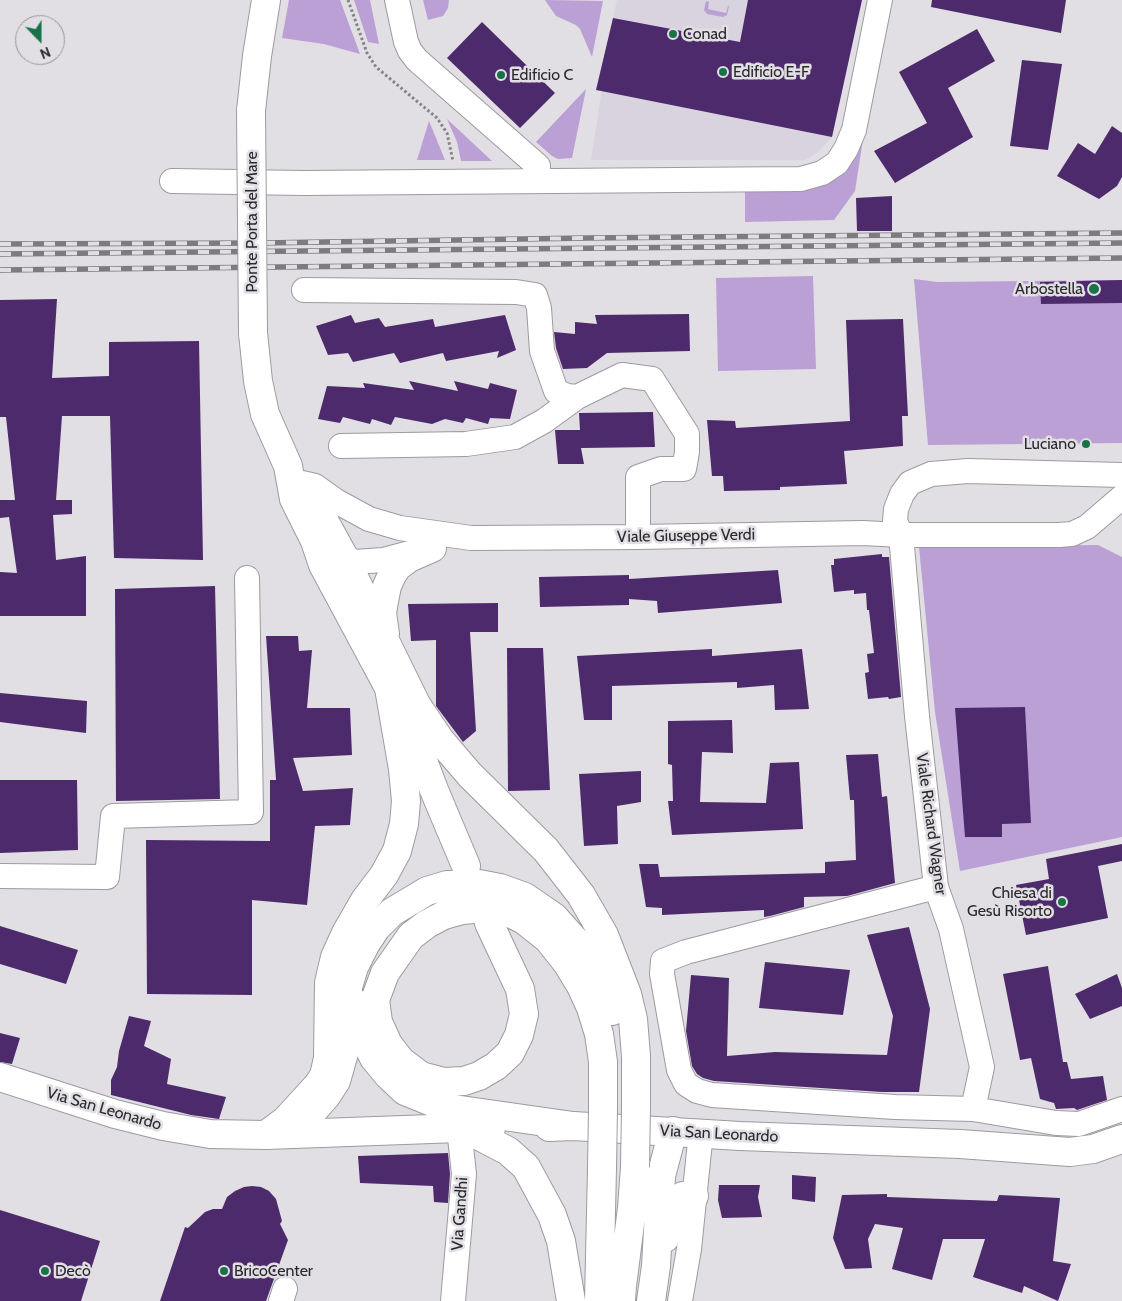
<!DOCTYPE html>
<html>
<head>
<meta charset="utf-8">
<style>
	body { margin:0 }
	#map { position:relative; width:1122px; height:1301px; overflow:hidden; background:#e1dee4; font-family:Cabin,sans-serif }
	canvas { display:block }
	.north { position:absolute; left:15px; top:15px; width:50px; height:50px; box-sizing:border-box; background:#e1dee4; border:1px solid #97959a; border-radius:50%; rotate:158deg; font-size:14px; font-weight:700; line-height:20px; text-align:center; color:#29282a }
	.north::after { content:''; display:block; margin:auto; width:18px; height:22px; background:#197348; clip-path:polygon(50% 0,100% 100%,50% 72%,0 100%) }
</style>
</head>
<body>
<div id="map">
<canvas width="1122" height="1301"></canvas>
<div class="north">N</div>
</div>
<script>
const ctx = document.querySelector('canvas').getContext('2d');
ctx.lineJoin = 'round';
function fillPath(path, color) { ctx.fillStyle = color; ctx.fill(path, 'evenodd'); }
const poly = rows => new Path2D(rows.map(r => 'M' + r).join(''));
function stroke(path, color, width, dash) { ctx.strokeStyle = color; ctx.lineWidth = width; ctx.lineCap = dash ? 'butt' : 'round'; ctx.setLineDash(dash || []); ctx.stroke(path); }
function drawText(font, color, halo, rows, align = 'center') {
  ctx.font = font + ' Cabin,sans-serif'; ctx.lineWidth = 5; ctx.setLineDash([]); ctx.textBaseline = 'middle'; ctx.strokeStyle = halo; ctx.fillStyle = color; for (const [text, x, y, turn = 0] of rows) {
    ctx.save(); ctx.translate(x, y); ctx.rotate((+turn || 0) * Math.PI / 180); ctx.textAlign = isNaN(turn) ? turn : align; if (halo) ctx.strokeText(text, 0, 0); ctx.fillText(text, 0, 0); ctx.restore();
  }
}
fillPath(poly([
	[617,0,862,0,832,137,816,154,805,160,591,160,613,18]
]), '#d9d3e0');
fillPath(poly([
	[289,0,340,0,360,54,324,44,282,38],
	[354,0,370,0,379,44,368,42],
	[423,0,449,0,448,8,443,16,428,20],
	[545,0,603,1,592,57,580,29,576,25,556,16],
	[706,1,709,2,708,9,726,13,728,6,729,6,727,15,723,17,707,14,704,10],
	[586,89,572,158,558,159,552,156,536,142],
	[447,119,492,161,461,161,457,142],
	[429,121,445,160,417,160],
	[863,139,855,191,834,220,745,222,745,190,801,191,817,187,840,174],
	[813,276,816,369,718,371,716,278],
	[914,279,937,282,1122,280,1122,443,928,445],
	[1098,545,1122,557,1122,837,960,871,935,712,919,547]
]), '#baa0d5');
fillPath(poly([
	[748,0,862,0,832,137,596,90,613,18,740,42],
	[932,0,1066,0,1061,33,931,7],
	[482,22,555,93,520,128,447,58],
	[977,29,995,61,948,88,973,137,895,183,874,151,927,123,899,72],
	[1022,60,1062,64,1048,150,1010,146],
	[1112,126,1122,133,1122,177,1117,186,1099,199,1057,176,1078,143,1095,154],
	[892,196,892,231,857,231,856,198],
	[1122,280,1122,303,1041,304,1040,282],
	[57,299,52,378,109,376,109,342,199,341,203,560,114,558,110,416,62,416,56,500,72,500,72,514,53,515,56,560,86,556,86,616,0,616,0,572,17,573,9,517,0,518,0,500,15,500,6,417,0,417,0,300],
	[689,314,690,351,607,353,587,368,563,369,556,348,554,332,575,334,575,322,597,324,595,315],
	[351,315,355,323,379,318,385,327,433,319,435,327,505,315,516,350,497,358,499,351,446,361,443,353,400,363,394,353,353,362,348,353,328,355,316,326],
	[903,319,908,416,902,416,903,446,844,451,847,484,780,487,780,490,724,491,723,476,712,476,707,420,735,421,736,428,850,421,846,320],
	[409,381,458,391,454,381,488,389,490,383,517,390,510,419,490,418,488,424,466,418,463,423,445,419,432,424,395,417,391,425,372,419,370,424,343,417,340,423,318,419,327,386,365,388,363,383,414,390],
	[653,412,655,447,581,448,584,464,558,464,555,430,580,430,579,413],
	[882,554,882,557,889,557,901,697,889,699,888,697,868,699,865,673,869,672,867,654,874,653,869,610,867,610,866,593,854,594,854,590,834,592,831,565,834,565,834,559],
	[778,570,782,603,658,613,657,601,629,599,629,605,540,607,539,577,629,575,629,579],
	[215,586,220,799,116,801,115,589],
	[498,603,498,632,470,632,476,731,463,742,436,706,436,640,411,641,408,604],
	[266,636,298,636,299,651,312,650,307,708,350,708,352,755,293,758,303,791,353,788,350,825,315,826,307,905,252,900,252,995,147,994,146,840,270,841,270,780,276,780],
	[507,648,543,648,550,790,508,791],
	[712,649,712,656,802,649,809,709,775,710,774,685,737,688,737,682,612,686,612,720,584,720,577,656],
	[0,693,87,701,86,733,0,722],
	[1025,707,1031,823,1002,824,1002,837,965,837,955,708],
	[732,720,733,753,702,752,700,802,766,803,770,763,799,762,803,829,672,835,668,801,673,801,672,765,668,764,668,721],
	[878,754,882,797,887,796,895,883,847,896,804,897,804,907,770,916,764,917,764,910,662,915,662,908,646,907,639,864,658,864,660,877,825,873,825,862,856,860,854,800,850,800,846,755],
	[641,771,641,802,617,806,618,844,584,846,579,774],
	[0,780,77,780,78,850,0,853],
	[1122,844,1122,861,1098,866,1108,918,1026,935,1016,885,1049,879,1046,859],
	[0,926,78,950,66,984,0,964],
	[909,927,930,1009,919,1092,882,1092,714,1081,703,1078,697,1074,692,1066,686,1031,691,975,729,978,727,1056,775,1052,887,1055,893,1016,867,935],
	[765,962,850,970,843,1015,759,1008],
	[1048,966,1063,1062,1067,1062,1071,1079,1103,1076,1107,1100,1077,1110,1074,1108,1056,1109,1054,1103,1040,1099,1031,1058,1020,1060,1003,974],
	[1117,974,1122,988,1122,1006,1090,1019,1075,994],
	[129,1016,151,1021,144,1046,171,1059,167,1084,226,1097,219,1119,191,1115,111,1095,111,1080,117,1067,119,1051],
	[0,1033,20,1038,12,1064,0,1062],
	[448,1153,450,1174,448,1203,434,1202,433,1186,360,1183,358,1156],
	[792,1175,816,1177,815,1202,792,1199],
	[719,1185,760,1185,758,1197,762,1217,722,1218,718,1200],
	[252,1186,261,1187,269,1191,276,1199,282,1221,280,1224,288,1240,266,1301,160,1301,185,1227,188,1228,205,1212,213,1209,222,1209,227,1197,235,1191,244,1187],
	[887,1194,887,1197,997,1201,999,1195,1060,1198,1053,1261,1071,1264,1058,1301,1024,1286,1022,1293,973,1277,985,1239,943,1239,932,1280,892,1269,903,1228,875,1224,868,1239,872,1268,845,1269,833,1238,842,1195],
	[0,1210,100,1241,81,1301,0,1301]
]), '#4d2a6b');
const minor = poly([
	[397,0,406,42,410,51,417,60,538,166,538,181],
	[172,181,304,183,801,179,822,173,837,163,846,149,854,130,880,0],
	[304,290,516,292,535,295,539,308,542,351,556,391,567,396,577,397,622,375,652,379,687,434,687,452,684,469,661,469,638,477,638,537],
	[341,446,466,444,515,437,544,421,577,397],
	[302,483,315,486,336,501,369,519,400,528,471,538,638,537,863,533,901,535,1059,535,1072,534,1087,527,1122,497],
	[344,557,355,562,383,560,417,551],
	[0,876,107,877,113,816,251,812,247,578],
	[936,887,686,952,663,961,662,974,679,1070,686,1084,697,1091,712,1095,895,1107,973,1109,1056,1123,1079,1124,1122,1109],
	[973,1109,982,1067,951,929,936,887,917,716,901,535,895,521,896,509,902,494,910,483,931,474,968,471,1122,475],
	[281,1301,285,1289],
	[453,1301,464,1174,459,1128],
	[680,1301,689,1249,701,1132]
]);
const major = poly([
	[251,111,257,56,266,0],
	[253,333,258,381,265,414,288,466,294,499,315,541,323,565,389,688,403,769,406,801,404,824,397,851,384,875,365,900,346,933,335,957,329,983,328,1058,324,1076,317,1086,286,1120,266,1135],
	[316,506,344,557],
	[0,1077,115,1114,163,1126,210,1134,266,1135,459,1128,491,1128],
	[549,1127,573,1126,740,1136,960,1144,1070,1152,1093,1149,1122,1139]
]);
const highway = poly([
	[344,557,416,704,440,740,470,775,546,850,581,895,604,935,627,994,633,1019,636,1056,636,1107],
	[385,634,382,613,384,601,387,586,392,575,397,567,409,558,432,548],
	[396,700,407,718,434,790,466,866],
	[489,923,520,989,524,1014,519,1035,510,1053,496,1066,479,1076,464,1081,444,1082,421,1076,401,1061,388,1044,378,1022,375,1000,385,973,411,936,427,924,444,915,462,910,486,908,504,910,524,920,548,939,567,963,581,986,591,1008,599,1034,603,1062,603,1109],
	[360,1005,360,1021,364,1038,374,1058,388,1075,405,1091,447,1108,573,1126],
	[466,1129,508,1151,526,1167,552,1215,561,1241,571,1301],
	[293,1134,327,1095,336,1081,346,1046,348,987,354,967,365,945,376,928,392,912,427,891,447,885,479,884,500,888,525,897,554,917,579,945,597,974,612,1011],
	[665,1238,672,1216,683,1196,694,1196],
	[599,1301,602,1168],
	[621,1301,622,1286,632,1208,635,1167],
	[651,1301,656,1266,661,1176,673,1131]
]);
stroke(minor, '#9d9aa0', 26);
stroke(major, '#9d9aa0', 30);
stroke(highway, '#9d9aa0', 30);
stroke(poly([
	[348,0,367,53,376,67,437,118,447,133,453,161]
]), '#858387', 3, [2.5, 2.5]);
stroke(minor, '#fff', 24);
stroke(major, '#fff', 28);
stroke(highway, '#fff', 28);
const rail = poly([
	[0,244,260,243,588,238,1122,233],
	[0,254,1122,243],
	[0,270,1122,258]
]);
stroke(rail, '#7d7b7f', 5.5);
stroke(rail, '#e1dee4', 4, [11]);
const majorBridge = poly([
	[251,111,253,333]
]);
const highwayBridge = poly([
	[635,1167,636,1107],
	[602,1168,603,1109]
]);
stroke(majorBridge, '#9d9aa0', 30, []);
stroke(highwayBridge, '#9d9aa0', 30, []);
stroke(majorBridge, '#fff', 28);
stroke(highwayBridge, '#fff', 28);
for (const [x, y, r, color] of [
	[673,34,5,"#197348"],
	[723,72,5,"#197348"],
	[501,75,5,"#197348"],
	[1094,289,6,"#197348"],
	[1086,444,5,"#197348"],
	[1062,902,5,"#197348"],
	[45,1271,5,"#197348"],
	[224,1271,5,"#197348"]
]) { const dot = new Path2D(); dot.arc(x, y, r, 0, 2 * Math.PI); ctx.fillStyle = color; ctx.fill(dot); stroke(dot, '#e1dee4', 2); }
drawText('16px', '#29282a', '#e1dee4', [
	["Conad",683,34],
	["Edificio E-F",733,72],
	["Edificio C",511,75],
	["Arbostella",1083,289,"right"],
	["Luciano",1076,444,"right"],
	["Chiesa di",1052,893,"right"],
	["Gesù Risorto",1052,911,"right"],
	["Decò",55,1271],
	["BricoCenter",234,1271]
], 'left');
drawText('16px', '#29282a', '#e1dee4', [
	["Ponte Porta del Mare",252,222,-90],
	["Viale Giuseppe Verdi",686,536,-1],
	["Viale Richard Wagner",931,824,82],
	["Via San Leonardo",104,1109,16],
	["Via San Leonardo",719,1134,3],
	["Via Gandhi",460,1214,-86]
]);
</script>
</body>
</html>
